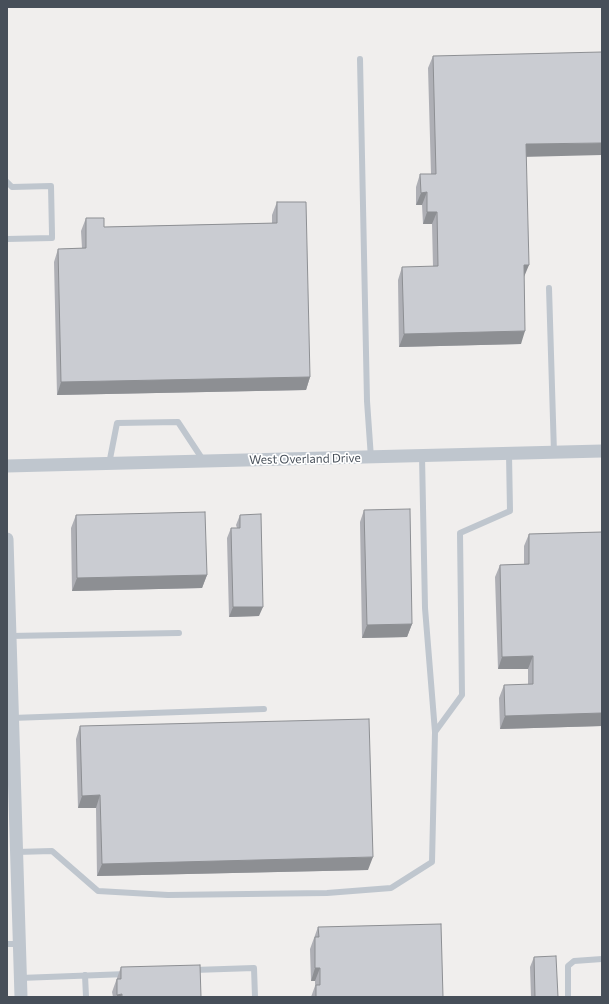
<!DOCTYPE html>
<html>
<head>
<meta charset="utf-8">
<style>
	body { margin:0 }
	#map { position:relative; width:609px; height:1004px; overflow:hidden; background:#f0eeed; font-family:Commissioner,sans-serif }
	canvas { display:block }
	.frame { position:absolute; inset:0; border:8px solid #474f59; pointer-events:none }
</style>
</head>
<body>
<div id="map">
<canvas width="609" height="1004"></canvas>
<div class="frame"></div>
</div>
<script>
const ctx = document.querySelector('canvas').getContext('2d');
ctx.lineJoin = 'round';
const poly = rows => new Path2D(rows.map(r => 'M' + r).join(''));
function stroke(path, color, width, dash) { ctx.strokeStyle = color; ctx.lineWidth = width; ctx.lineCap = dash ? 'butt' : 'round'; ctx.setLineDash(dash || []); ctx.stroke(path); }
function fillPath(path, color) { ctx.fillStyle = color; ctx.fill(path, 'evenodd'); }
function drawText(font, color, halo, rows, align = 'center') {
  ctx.font = font + ' Commissioner,sans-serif'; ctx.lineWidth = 3.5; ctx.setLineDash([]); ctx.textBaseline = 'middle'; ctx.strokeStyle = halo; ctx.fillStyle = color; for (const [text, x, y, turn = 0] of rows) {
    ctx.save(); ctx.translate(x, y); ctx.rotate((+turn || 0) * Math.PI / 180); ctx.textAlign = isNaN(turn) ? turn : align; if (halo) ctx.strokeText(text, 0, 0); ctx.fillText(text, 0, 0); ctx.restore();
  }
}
stroke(poly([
	[360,59,367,401,371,458],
	[7,182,12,187,51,186,52,234,52,238,7,239],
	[549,288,554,453],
	[422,456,425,608,435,732],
	[109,464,117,423,178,422,203,460],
	[9,636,179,633],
	[12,718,264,709],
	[16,852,52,851,98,891,168,895,327,893,391,888,432,862,435,732,462,695,460,533,510,511,509,454],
	[7,944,19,944],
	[194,970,254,968,255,997],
	[85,975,86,997],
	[20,978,127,974],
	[568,997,568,966,574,961,602,959]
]), '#bfc6ce', 6);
stroke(poly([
	[7,466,602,451],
	[7,539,21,997]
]), '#bfc6ce', 13);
fillPath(poly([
	[433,56,526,157,524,277,521,344,399,347,398,280,402,267,433,267,432,224,423,224,422,205,416,205,416,187,420,174,431,174,428,68],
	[277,202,310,377,306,390,57,395,54,262,58,249,82,248,81,231,86,218,104,227,272,223,272,215],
	[364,510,412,624,407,637,362,638,360,522],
	[76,515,207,575,202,588,72,591,71,528],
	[240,515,259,616,229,617,227,538,231,528,237,528,236,525],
	[602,532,602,726,500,729,499,698,504,685,528,685,528,669,498,669,495,577,500,565,524,564,524,546,529,534],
	[80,726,368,870,97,876,96,808,78,808,76,739],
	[318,927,443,997,311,997,315,986,315,981,311,981,310,949],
	[534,957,558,997,531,997,530,967],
	[121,967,201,997,113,997,112,992]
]), '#aeafb5');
fillPath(poly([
	[602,143,602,155,521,157,526,144],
	[427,192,422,205,416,205,421,193],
	[427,212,437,212,432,224,423,224],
	[524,265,529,265,524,277],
	[525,331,521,344,399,347,404,334],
	[310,377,306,390,57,395,61,382],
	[207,575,202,588,72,591,77,578],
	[233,607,263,607,259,616,229,617],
	[412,624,407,637,362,638,367,625],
	[533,656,528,669,498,669,502,657],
	[602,713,602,726,500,729,505,716],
	[100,795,96,808,78,808,82,796],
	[373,857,368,870,97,876,102,864],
	[315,968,320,968,315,981,311,981],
	[122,994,121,997,117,997,117,995]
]), '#8d8f93');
const building = poly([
	[602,52,602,143,526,144,529,265,524,265,525,331,404,334,402,267,438,266,437,212,427,212,427,192,421,193,420,174,436,174,433,56,602,52],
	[277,202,306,202,310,377,61,382,58,249,86,248,86,218,104,218,104,227,277,223,277,202],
	[410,509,412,624,367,625,364,510,410,509],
	[205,512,207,575,77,578,76,515,205,512],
	[261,514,263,607,233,607,231,528,240,528,240,515,261,514],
	[602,532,602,713,505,716,504,685,533,684,533,656,502,657,500,565,529,564,529,534,602,532],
	[369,719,373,857,102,864,100,795,82,796,80,726,369,719],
	[441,924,443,997,316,997,316,985,320,985,320,968,315,968,315,937,319,937,318,927,441,924],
	[556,956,558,997,535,997,534,957,556,956],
	[200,965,201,997,122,997,122,994,117,995,117,979,121,979,121,967,200,965]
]);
fillPath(building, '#caccd2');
stroke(building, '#8d8f93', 1);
drawText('12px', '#474f59', '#fff', [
	["West Overland Drive",305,459,-1]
]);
</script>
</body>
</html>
